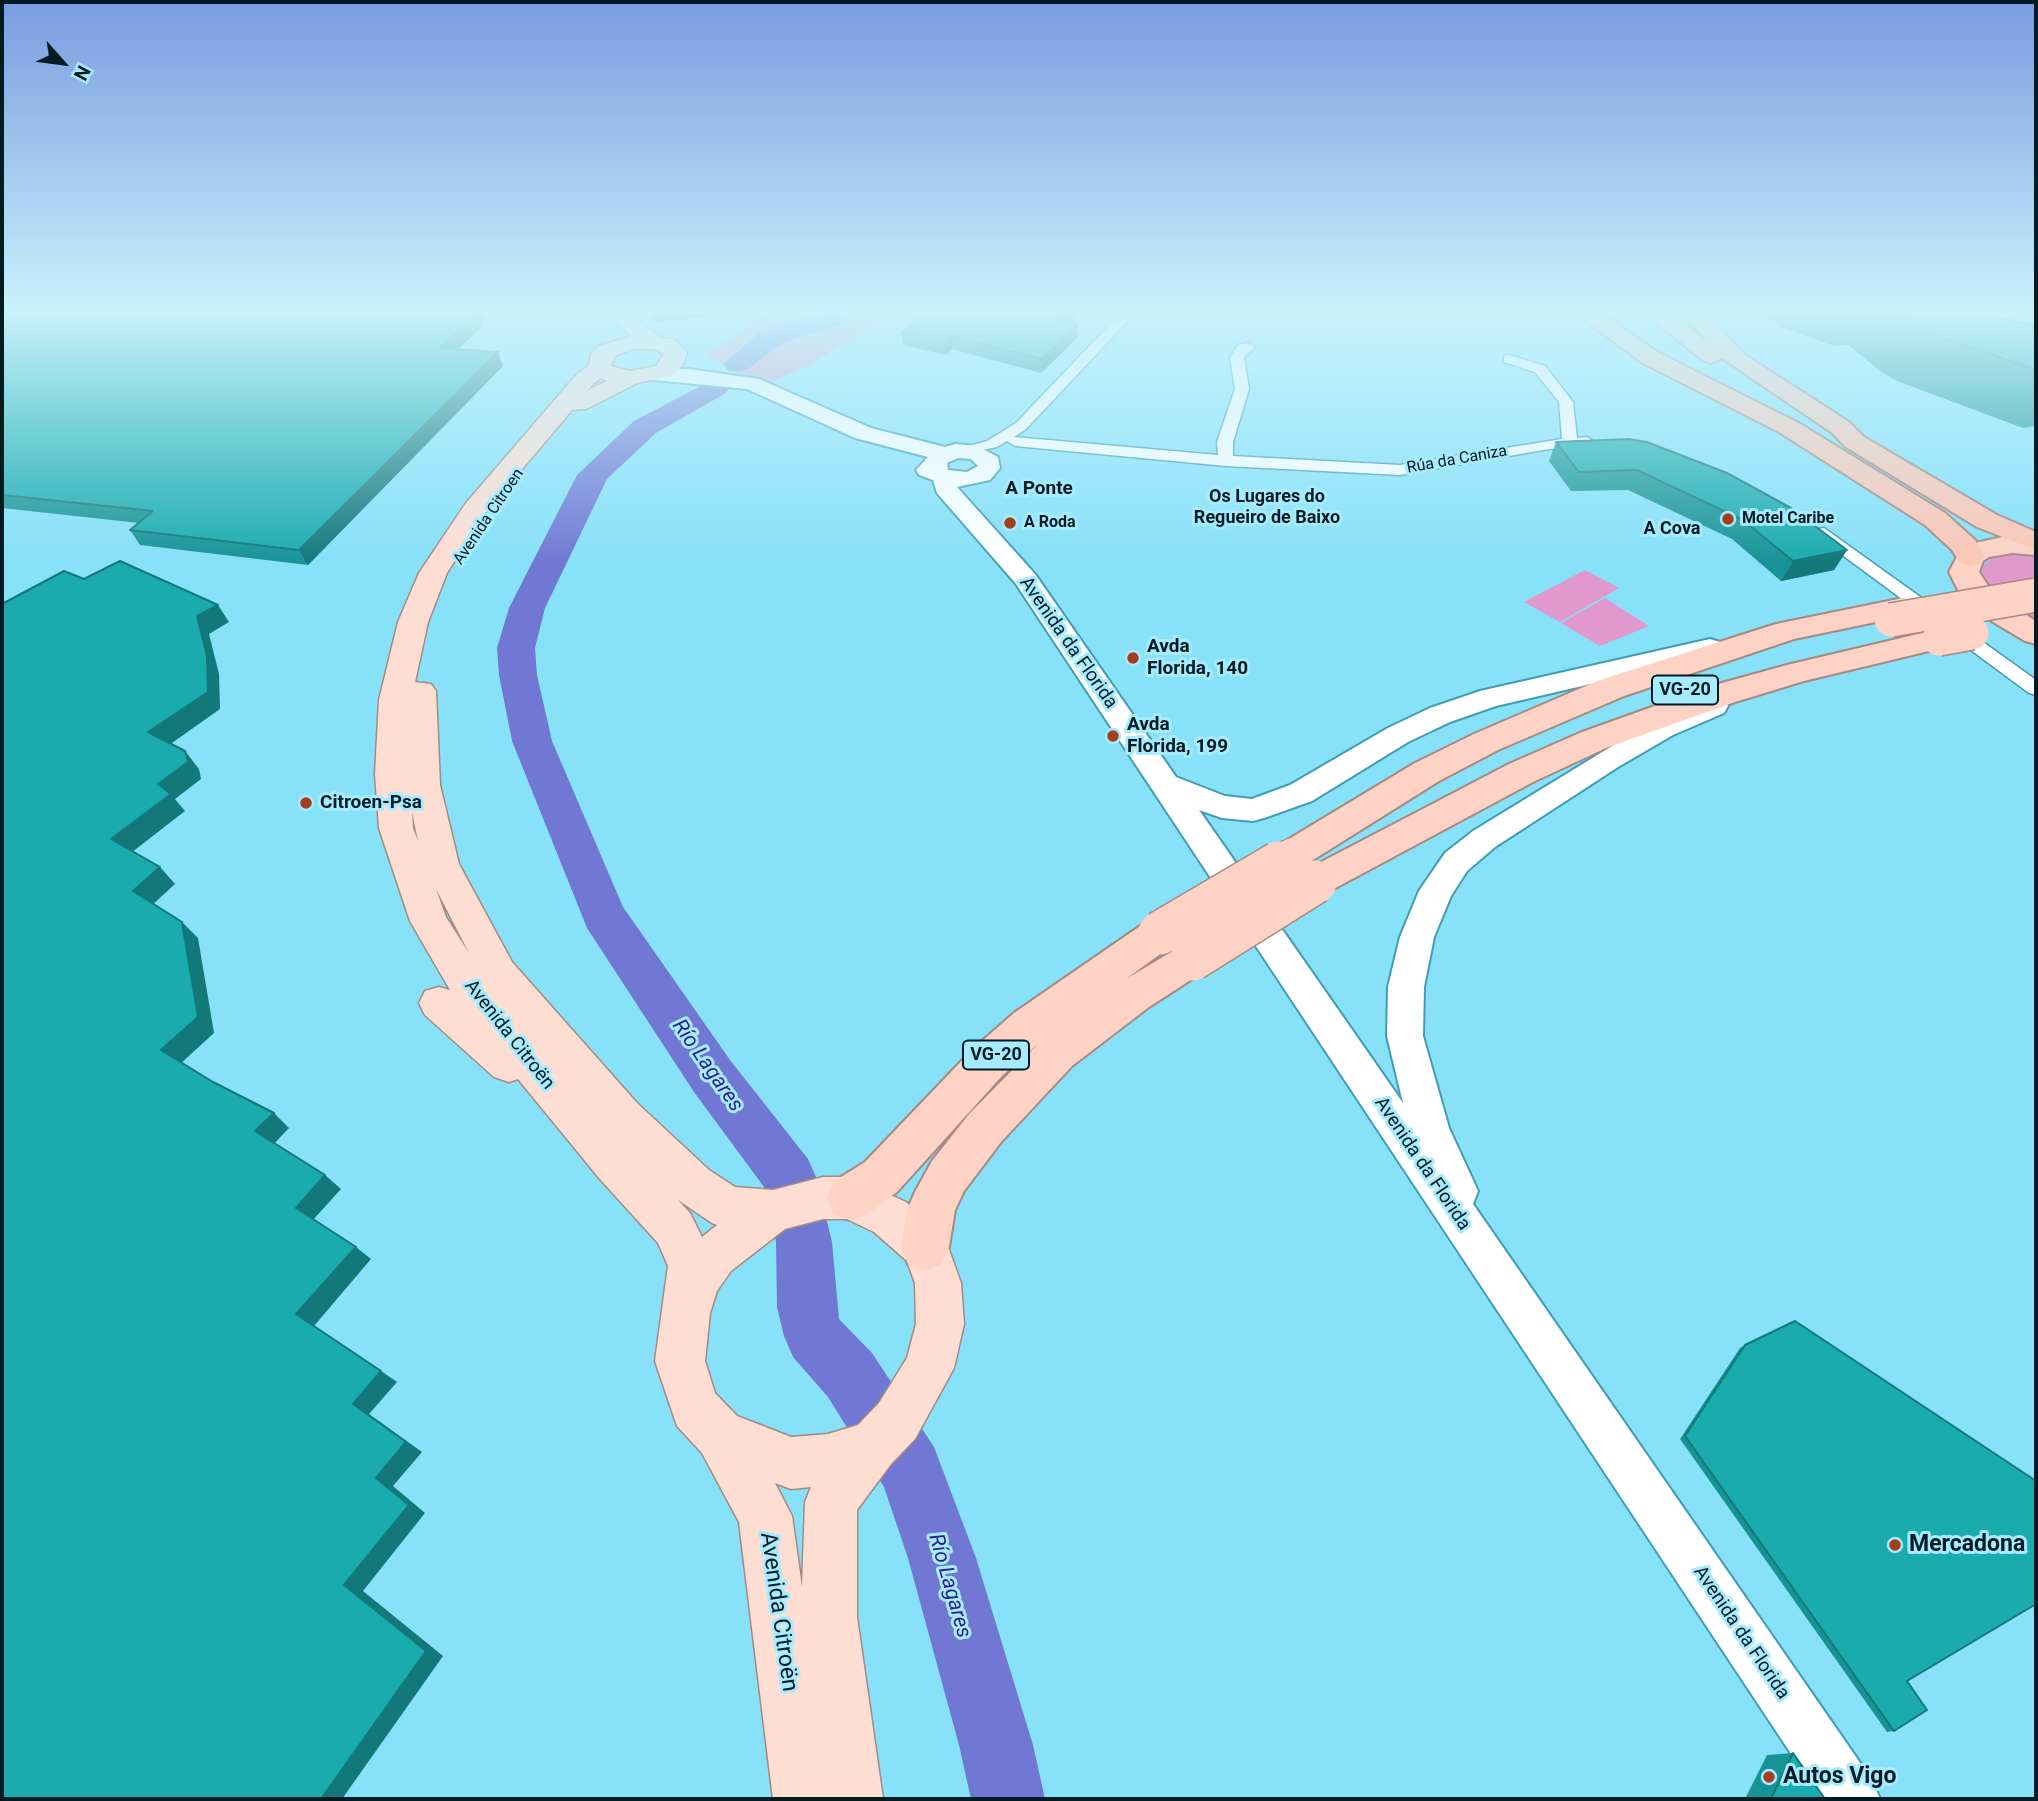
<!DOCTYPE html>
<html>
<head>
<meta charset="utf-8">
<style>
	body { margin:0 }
	#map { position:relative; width:2038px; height:1801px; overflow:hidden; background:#87e1f9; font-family:Roboto,sans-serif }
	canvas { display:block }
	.frame { position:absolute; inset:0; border:4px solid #001b22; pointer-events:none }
	.north { position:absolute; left:28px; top:28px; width:70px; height:70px; -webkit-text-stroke:5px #a6ebff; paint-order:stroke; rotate:118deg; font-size:19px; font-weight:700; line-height:28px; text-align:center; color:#001b22 }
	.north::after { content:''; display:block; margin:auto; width:24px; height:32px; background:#001b22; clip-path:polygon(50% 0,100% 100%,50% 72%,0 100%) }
</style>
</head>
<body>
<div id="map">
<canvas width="2038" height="1801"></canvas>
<div class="frame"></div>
<div class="north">N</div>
</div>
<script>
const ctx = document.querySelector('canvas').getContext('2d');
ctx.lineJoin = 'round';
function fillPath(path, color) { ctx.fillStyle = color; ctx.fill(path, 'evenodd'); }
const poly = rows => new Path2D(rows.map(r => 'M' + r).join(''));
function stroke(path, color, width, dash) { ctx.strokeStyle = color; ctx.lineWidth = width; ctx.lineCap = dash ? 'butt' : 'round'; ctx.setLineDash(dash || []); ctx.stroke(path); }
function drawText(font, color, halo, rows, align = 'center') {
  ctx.font = font + ' Roboto,sans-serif'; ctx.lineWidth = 6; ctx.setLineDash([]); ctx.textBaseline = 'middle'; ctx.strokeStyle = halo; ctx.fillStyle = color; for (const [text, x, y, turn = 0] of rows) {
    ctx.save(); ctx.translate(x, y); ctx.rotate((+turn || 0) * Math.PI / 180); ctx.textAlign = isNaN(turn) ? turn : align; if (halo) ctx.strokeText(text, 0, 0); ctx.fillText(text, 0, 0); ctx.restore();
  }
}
fillPath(poly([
	[768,312,964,312,943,328,886,319,807,366,762,386,706,355],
	[2010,553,2036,553,2036,624,2006,608,1982,579,1982,567,1992,558],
	[1585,570,1619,588,1560,622,1524,602],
	[1605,598,1649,626,1600,646,1561,623]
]), '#e198cc');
fillPath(poly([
	[824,312,853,312,841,324,782,343,747,370,737,372,727,370,723,364,762,331,824,312],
	[716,378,726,381,730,387,726,393,656,433,607,479,545,608,535,648,537,675,552,741,623,907,730,1060,808,1159,816,1177,832,1242,839,1319,872,1353,934,1447,976,1558,1033,1745,1045,1799,971,1799,959,1745,908,1558,884,1487,828,1397,793,1357,784,1336,777,1307,776,1242,764,1187,694,1092,587,928,512,741,499,675,497,648,509,608,577,475,634,421,716,378]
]), '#7078d4');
const minor = poly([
	[1122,312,1136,312,1026,429,1014,437,1218,455,1217,442,1235,389,1230,358,1238,345,1248,343,1255,347,1244,358,1249,389,1233,442,1233,456,1400,465,1562,439,1559,402,1535,372,1504,362,1504,356,1509,355,1545,366,1573,402,1577,438,1587,437,1595,442,1587,447,1549,449,1400,475,1226,466,1015,446,1007,441,997,447,962,454,962,448,987,441,1016,423,1122,312],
	[1824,528,2036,680,2036,695,2029,693,1818,537,1818,529,1824,528]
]);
const secondary = poly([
	[651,369,689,369,759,379,871,428,945,447,955,444,977,446,998,457,1000,468,990,480,957,487,1035,574,1176,777,1225,796,1252,799,1290,785,1388,728,1430,708,1480,691,1710,639,1720,642,1724,648,1720,654,1496,706,1450,722,1408,742,1312,801,1264,818,1253,821,1222,818,1199,810,1403,1103,1387,1036,1388,987,1400,937,1419,891,1445,853,1473,831,1653,721,1704,699,1714,696,1724,699,1728,706,1724,713,1673,735,1618,767,1495,847,1467,871,1451,896,1434,937,1424,987,1423,1036,1449,1128,1478,1191,1473,1204,1872,1780,1880,1799,1821,1799,1016,584,937,493,933,480,919,475,916,470,928,457,855,438,747,389,644,379,641,375,644,371,651,369],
	[958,458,971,459,978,466,967,472,948,470,947,463,958,458]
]);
const primary = poly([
	[603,312,626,312,660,337,675,340,687,353,683,365,671,376,637,383,586,409,572,410,485,513,447,573,428,622,415,682,431,684,436,691,440,785,459,864,512,962,637,1103,709,1170,735,1187,773,1190,823,1177,850,1177,906,1202,941,1231,948,1247,961,1283,964,1324,954,1368,915,1439,891,1464,857,1510,857,1617,883,1799,773,1799,739,1522,702,1453,677,1426,655,1361,668,1266,658,1243,599,1178,518,1079,509,1082,494,1077,425,1015,419,1003,425,991,439,987,450,990,410,921,379,828,375,774,379,700,398,622,419,573,466,503,577,374,588,366,592,352,599,346,632,336,603,312],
	[632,349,653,349,664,354,656,366,630,371,611,366,615,356,632,349],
	[601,378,607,381,588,390,593,384,601,378],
	[412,812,418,841,413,828,412,812],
	[436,889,469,953,446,917,436,889],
	[678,1200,712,1223,717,1225,702,1237,690,1213,678,1200],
	[823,1219,847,1219,874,1232,907,1261,915,1283,916,1324,907,1358,879,1403,858,1425,828,1434,791,1437,737,1416,715,1393,705,1361,710,1313,717,1291,731,1271,785,1229,823,1219],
	[775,1483,791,1489,811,1487,805,1502,802,1587,792,1516,775,1483]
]);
const trunk = poly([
	[2012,535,2036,537,2036,555,2012,553,1989,557,1983,561,1979,572,1995,596,2036,621,2036,644,2025,641,1973,610,1959,592,1949,572,1960,551,1970,544,2012,535],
	[1903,598,1914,600,1918,607,1914,614,1794,639,1624,696,1498,750,1439,781,1305,865,1292,869,1279,865,1273,855,1279,845,1415,763,1474,734,1600,680,1776,624,1903,598],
	[1939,629,1950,632,1955,639,1950,646,1804,681,1735,702,1606,748,1533,782,1328,892,1315,897,1302,892,1296,882,1302,872,1509,764,1582,732,1711,686,1787,665,1939,629],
	[1160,917,1174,922,1180,933,1174,944,1126,979,1178,948,1192,943,1206,948,1212,959,1206,970,1149,1007,1072,1066,1001,1142,964,1191,955,1210,949,1247,942,1264,925,1270,908,1264,901,1247,908,1208,915,1192,932,1161,969,1114,1038,1044,1002,1076,897,1192,867,1214,850,1220,833,1214,827,1198,833,1182,865,1162,972,1050,1014,1013,1146,922,1160,917]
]);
const motorway = poly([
	[1574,312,1599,312,1657,352,1797,422,1945,513,1975,540,1984,557,1980,563,1970,566,1960,563,1952,550,1925,525,1779,432,1641,362,1574,312],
	[1643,312,1668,312,1708,342,1682,312,1705,312,1745,355,1849,422,1864,437,1997,515,2036,532,2036,550,1977,527,1846,447,1831,432,1722,358,1712,363,1704,361,1643,312]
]);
stroke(minor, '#419db4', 3);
stroke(secondary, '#419db4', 4);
stroke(primary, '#a48a82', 3);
stroke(trunk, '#a48a82', 4);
stroke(motorway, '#a48a82', 4);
fillPath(minor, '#fff');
fillPath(secondary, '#fff');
fillPath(primary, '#feddd3');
fillPath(trunk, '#fed2c4');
fillPath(motorway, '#fdc6b5');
const trunkBridgeFar1 = poly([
	[1891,620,2036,595],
	[1939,639,1972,633],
	[1276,865,1292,855]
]);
const trunkBridge = poly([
	[1160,933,1279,863],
	[1192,959,1315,882]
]);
stroke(trunkBridgeFar1, '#a48a82', 36, []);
stroke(trunkBridge, '#a48a82', 46, []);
stroke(trunkBridgeFar1, '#fed2c4', 33);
stroke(trunkBridge, '#fed2c4', 43);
fillPath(poly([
	[2,312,484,325,458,349,503,366,308,565,140,545,130,530,139,523,2,508],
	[1760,312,1974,312,2036,326,2036,426,2023,428,1897,381,1881,372,1849,345,1834,346,1782,327],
	[942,319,1071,322,1078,324,1077,338,1041,373,952,349,946,355,903,345,902,332],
	[1556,442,1647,442,1847,550,1834,570,1781,581,1732,539,1628,490,1571,491,1549,461],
	[1745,1345,1907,1681,1894,1731,1887,1732,1680,1439,1740,1348],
	[1793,1753,1825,1799,1745,1799,1767,1755]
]), '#169396');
fillPath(poly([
	[480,312,484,325,444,362,439,348],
	[651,312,759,312,653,322],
	[1069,312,1083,312,1059,334,1060,320],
	[1078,324,1077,338,1041,373,1041,359],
	[952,336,952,349,946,355,945,342],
	[498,352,503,366,308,565,299,550],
	[1847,550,1834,570,1781,581,1793,561],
	[218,605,229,622,209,634,219,674,220,709,162,750,148,732,197,616],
	[185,751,199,769,201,779,175,799,185,811,127,856,111,839],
	[160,867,175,884,150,907,133,891],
	[182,922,198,938,214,1033,179,1065,161,1050],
	[274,1113,289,1128,272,1146,255,1131],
	[325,1175,341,1189,312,1221,296,1208],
	[356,1247,371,1259,314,1326,296,1314],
	[381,1371,397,1382,369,1414,422,1452,393,1486,425,1513,363,1591,443,1656,342,1799,321,1799,344,1585,376,1478,353,1404]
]), '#12787a');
const building = poly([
	[2,312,480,312,439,348,498,352,299,550,130,530,153,511,2,495,2,312],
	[951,312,1069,312,1060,320,1078,324,1041,359,952,336,945,342,902,332,923,315,942,319,951,312],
	[1895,312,1974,312,2036,326,2036,370,1927,332,1911,324,1895,312],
	[1628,439,1647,442,1727,473,1791,508,1847,550,1793,561,1743,520,1637,470,1579,472,1556,442,1628,439],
	[120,561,218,605,197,616,207,656,208,692,148,732,185,751,188,762,158,784,171,794,111,839,160,867,133,891,182,922,198,1017,161,1050,213,1082,274,1113,255,1131,325,1175,296,1208,356,1247,296,1314,381,1371,353,1404,406,1442,376,1478,409,1505,344,1585,426,1651,321,1799,2,1799,2,604,64,571,84,579,120,561],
	[1795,1321,2036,1481,2036,1604,1907,1681,1927,1710,1894,1731,1685,1436,1745,1345,1795,1321],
	[1793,1753,1825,1799,1771,1799,1793,1753]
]);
fillPath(building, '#19abae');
stroke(building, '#12787a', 2);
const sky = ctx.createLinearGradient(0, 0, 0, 564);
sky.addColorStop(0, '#789ce0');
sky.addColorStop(0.55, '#c9f2fc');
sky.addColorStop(1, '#c9f2fc00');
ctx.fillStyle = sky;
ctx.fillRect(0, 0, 2038, 564);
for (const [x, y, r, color] of [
	[1728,519,7,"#a53e1c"],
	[1010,523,7,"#a53e1c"],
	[1133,658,7,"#a53e1c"],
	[1113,736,7,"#a53e1c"],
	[306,803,7,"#a53e1c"],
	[1895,1545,7,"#a53e1c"],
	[1769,1777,7,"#a53e1c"]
]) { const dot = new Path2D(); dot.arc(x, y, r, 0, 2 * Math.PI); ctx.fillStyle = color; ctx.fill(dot); stroke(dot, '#a6ebff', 2.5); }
drawText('16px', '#001b22', '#a6ebff', [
	["Rúa da Caniza",1457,460,-10],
	["Avenida Citroen",489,517,-56]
]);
drawText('bold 16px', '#001b22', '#a6ebff', [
	["Motel Caribe",1742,519],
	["A Roda",1024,523]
], 'left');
drawText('bold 18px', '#001b22', '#a6ebff', [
	["Os Lugares do",1267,497],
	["Regueiro de Baixo",1267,518],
	["A Cova",1672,529]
]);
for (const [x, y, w] of [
	[1685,690,66],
	[996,1055,66]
]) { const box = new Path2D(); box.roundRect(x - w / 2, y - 14.5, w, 29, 5); ctx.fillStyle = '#a6ebff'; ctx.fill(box); stroke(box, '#001b22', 2); }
drawText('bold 18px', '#001b22', null, [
	["VG-20",1685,690],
	["VG-20",996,1055]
]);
drawText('bold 19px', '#001b22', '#a6ebff', [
	["A Ponte",1039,489]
]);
drawText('19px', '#001b22', '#a6ebff', [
	["Avenida da Florida",1068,643,55],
	["Avenida Citroën",509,1035,52],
	["Avenida da Florida",1422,1164,56],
	["Avenida da Florida",1741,1633,56]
]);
drawText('bold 19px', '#001b22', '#a6ebff', [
	["Avda",1147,647],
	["Florida, 140",1147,669],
	["Avda",1127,725],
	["Florida, 199",1127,747],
	["Citroen-Psa",320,803]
], 'left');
drawText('italic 21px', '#2b1f8b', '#a6ebff', [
	["Río Lagares",707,1066,55],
	["Río Lagares",949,1586,74]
]);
drawText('bold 23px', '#001b22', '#a6ebff', [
	["Mercadona",1909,1545],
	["Autos Vigo",1783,1777]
], 'left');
drawText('23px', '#001b22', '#a6ebff', [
	["Avenida Citroën",778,1612,82]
]);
</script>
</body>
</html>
